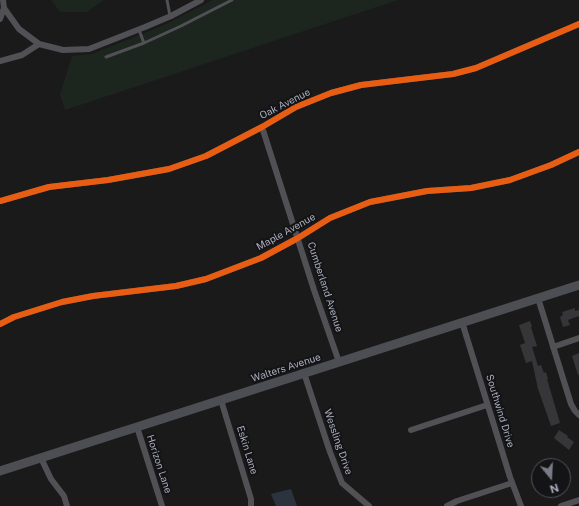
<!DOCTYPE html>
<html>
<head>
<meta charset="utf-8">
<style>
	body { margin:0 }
	#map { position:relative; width:579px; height:506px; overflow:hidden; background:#1a1a1b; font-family:"Public Sans",sans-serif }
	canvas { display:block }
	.north { position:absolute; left:531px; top:458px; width:40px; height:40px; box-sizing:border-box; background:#141417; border:1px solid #505259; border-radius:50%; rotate:162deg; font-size:11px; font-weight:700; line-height:16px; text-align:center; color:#aaaebc }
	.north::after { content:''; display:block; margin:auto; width:14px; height:18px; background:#787a84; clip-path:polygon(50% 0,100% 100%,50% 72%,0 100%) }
</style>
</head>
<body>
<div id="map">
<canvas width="579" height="506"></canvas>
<div class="north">N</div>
</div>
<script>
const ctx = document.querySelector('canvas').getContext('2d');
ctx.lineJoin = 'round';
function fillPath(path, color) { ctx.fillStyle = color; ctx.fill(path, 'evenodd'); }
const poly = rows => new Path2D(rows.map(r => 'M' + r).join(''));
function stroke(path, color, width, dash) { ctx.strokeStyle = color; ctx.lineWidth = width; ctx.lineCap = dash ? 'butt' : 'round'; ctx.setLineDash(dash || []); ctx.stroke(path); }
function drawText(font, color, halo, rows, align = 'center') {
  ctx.font = font + ' "Public Sans",sans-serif'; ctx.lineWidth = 4; ctx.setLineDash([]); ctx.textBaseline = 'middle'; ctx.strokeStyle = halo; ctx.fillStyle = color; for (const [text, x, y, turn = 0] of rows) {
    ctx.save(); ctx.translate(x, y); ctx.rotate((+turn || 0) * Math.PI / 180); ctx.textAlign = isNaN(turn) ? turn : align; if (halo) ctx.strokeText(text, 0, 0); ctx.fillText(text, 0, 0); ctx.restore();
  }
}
fillPath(poly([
	[51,0,104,0,87,12,60,12],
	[213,0,398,0,65,110,60,94,72,56,92,54,164,25]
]), '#1d251f');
fillPath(poly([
	[291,489,297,506,276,506,271,494]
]), '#2b343e');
fillPath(poly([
	[575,308,575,311,579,310,579,316,568,320,570,325,563,327,560,317,563,315,562,312],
	[530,321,532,326,531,327,537,346,532,347,538,366,541,365,544,373,546,372,548,379,547,379,560,423,551,426,538,389,532,361,526,363,520,345,525,343,519,325],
	[579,353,579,375,578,375,572,356],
	[559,430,568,436,567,437,574,442,569,450,554,438]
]), '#363639');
stroke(poly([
	[167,0,170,16],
	[144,43,181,26,232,0],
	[106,57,144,43,139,30]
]), '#505055', 3);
stroke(poly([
	[4,8,19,29,39,44,63,50,89,49,145,27,171,16,201,0],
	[0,19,4,8,3,0],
	[0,61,22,55,39,44],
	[262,127,314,290,339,362],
	[0,201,49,187,108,180,169,169,206,156,262,127,296,107,331,93,361,85,453,74,476,68,579,24],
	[538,298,571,404,575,411,579,415],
	[462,322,510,477,521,506],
	[0,324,14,317,62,302,93,296,176,286,206,279,261,258,298,238,330,218,370,202,427,191,471,188,510,180,551,165,579,152],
	[553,347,579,338],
	[304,373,330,452,342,483,369,506],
	[221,400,251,499,251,506],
	[137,427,162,506],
	[411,430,487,405],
	[41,458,51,479,64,496,67,506],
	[447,506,457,501,512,483],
	[561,506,579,500]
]), '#505055', 6);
stroke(poly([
	[0,471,579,285]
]), '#4d4e53', 9);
stroke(poly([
	[0,201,49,187,108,180,169,169,206,156,262,127,296,107,331,93,361,85,453,74,476,68,579,24],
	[0,324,14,317,62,302,93,296,176,286,206,279,261,258,298,238,330,218,370,202,427,191,471,188,510,180,551,165,579,152]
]), '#e95d12', 6);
drawText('10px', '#aaaebc', '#141417', [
	["Oak Avenue",285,104,-27],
	["Maple Avenue",286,232,-29],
	["Cumberland Avenue",325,287,72],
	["Walters Avenue",286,368,-18],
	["Southwind Drive",500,411,73],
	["Wessling Drive",338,442,71],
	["Eskin Lane",247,450,73],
	["Horizon Lane",159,464,72]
]);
</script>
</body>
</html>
